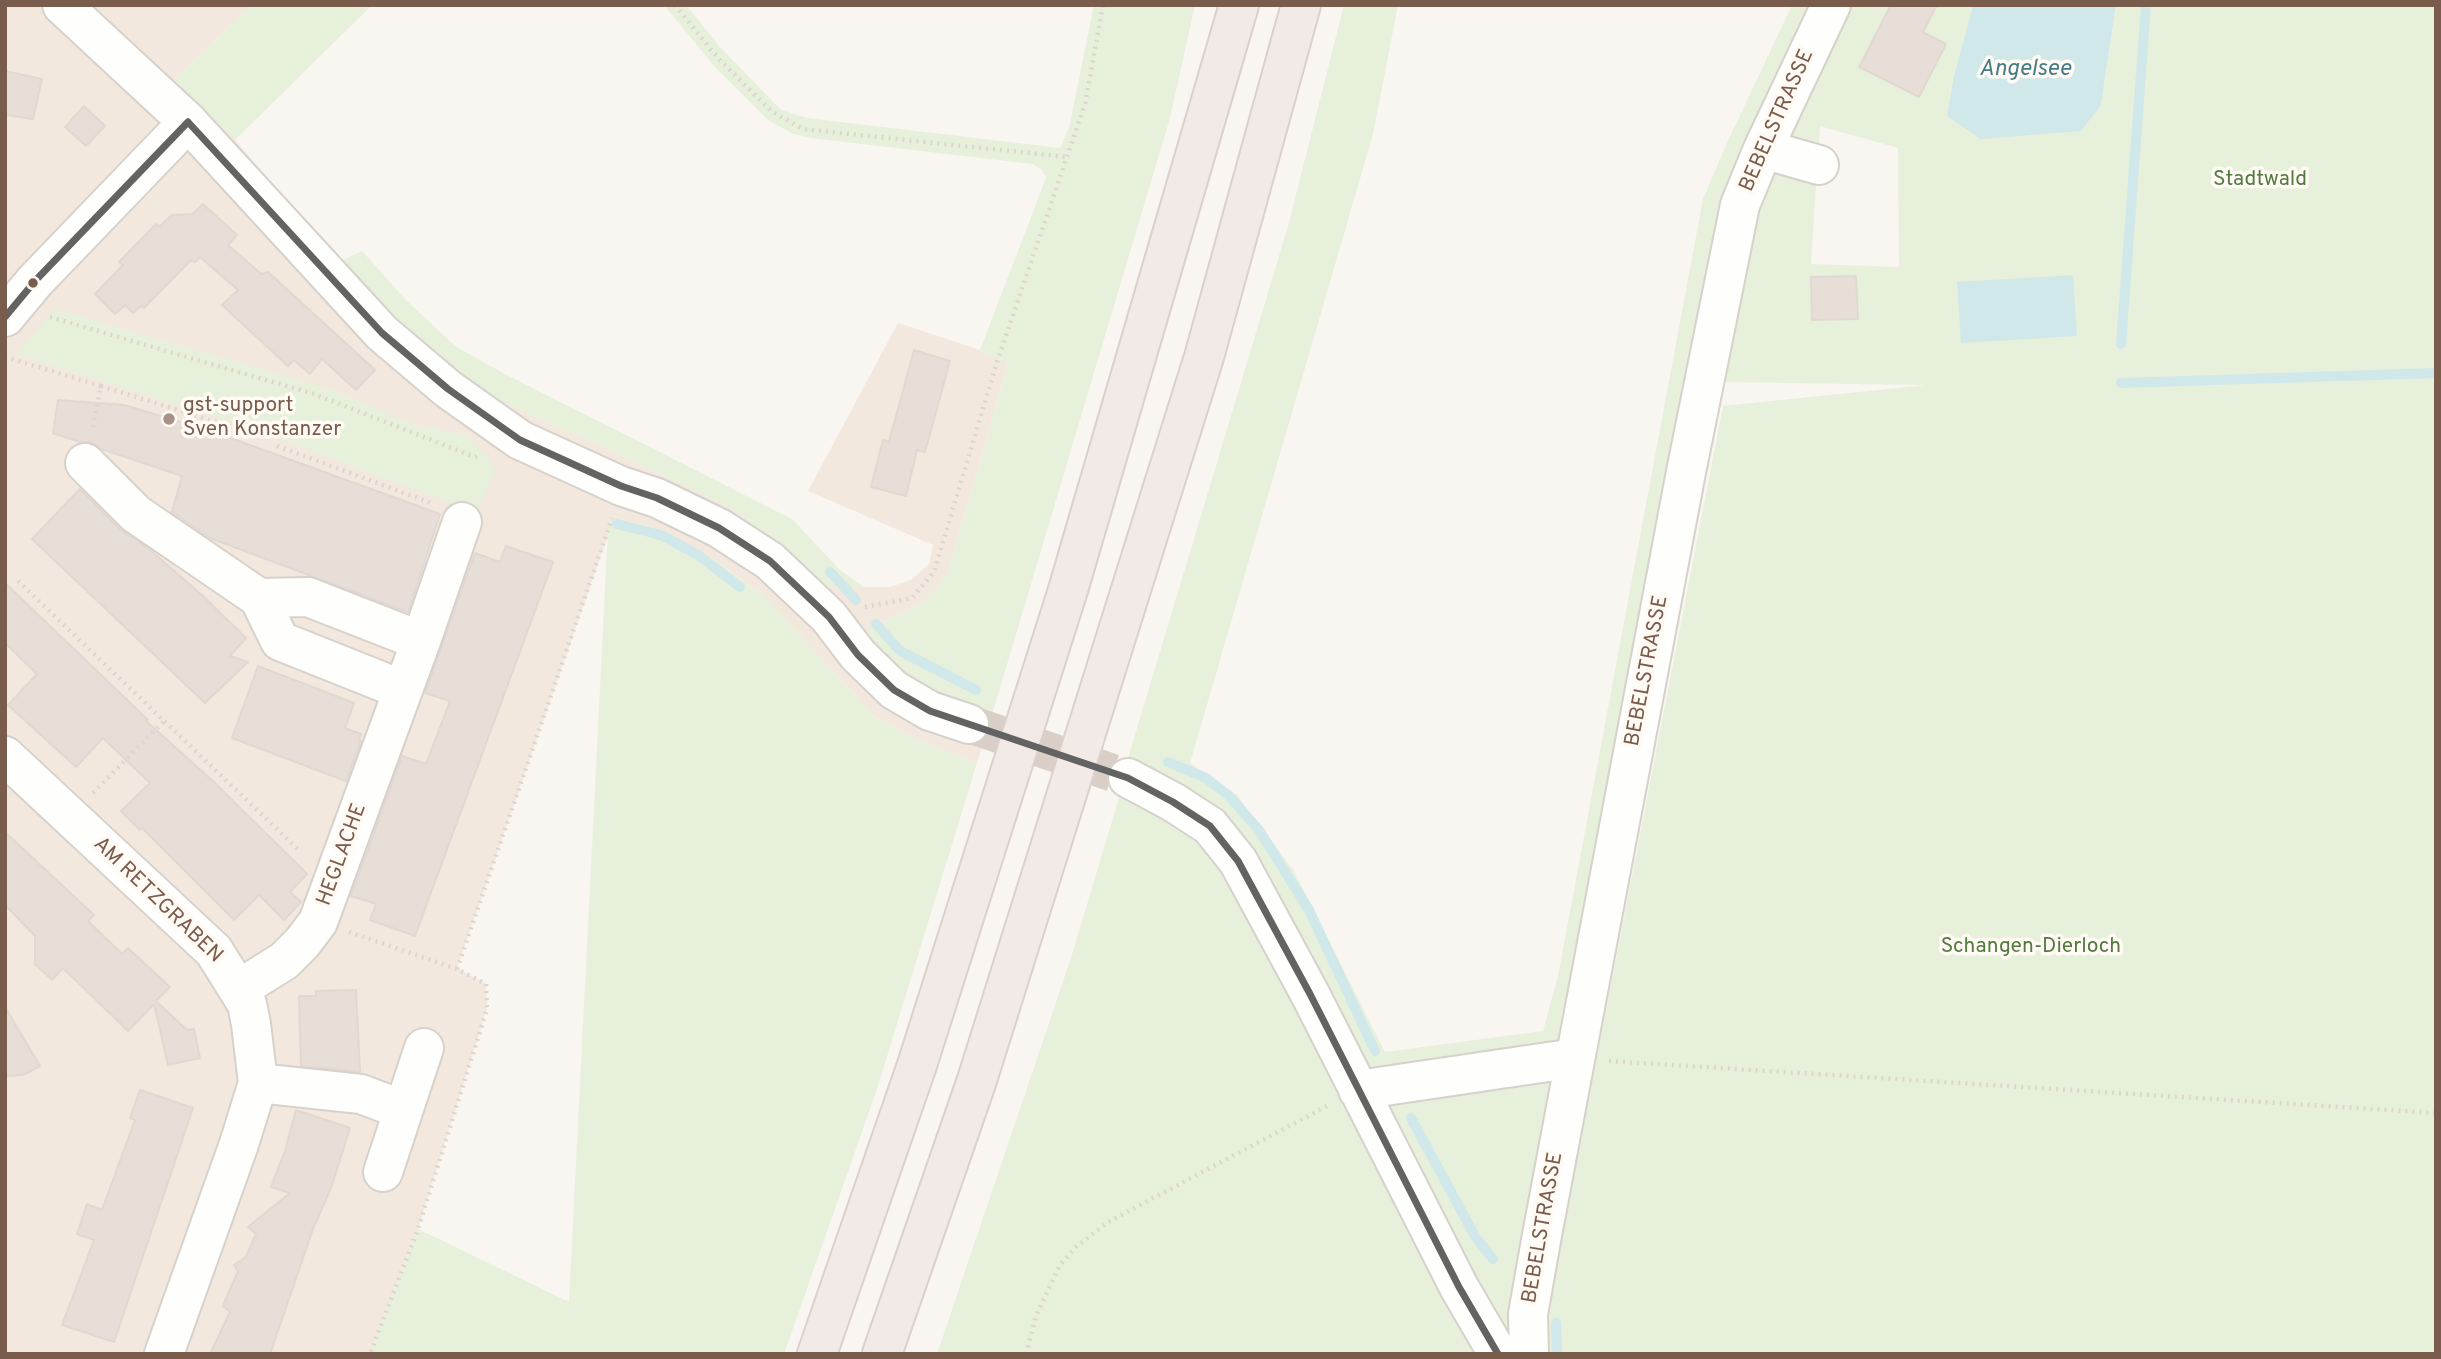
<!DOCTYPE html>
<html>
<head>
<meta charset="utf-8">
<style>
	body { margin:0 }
	#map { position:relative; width:2441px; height:1359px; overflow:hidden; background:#f9f5f0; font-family:Overpass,sans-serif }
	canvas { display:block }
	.frame { position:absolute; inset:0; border:7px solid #7a5c4d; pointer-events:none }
</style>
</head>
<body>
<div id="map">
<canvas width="2441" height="1359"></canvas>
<div class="frame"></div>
</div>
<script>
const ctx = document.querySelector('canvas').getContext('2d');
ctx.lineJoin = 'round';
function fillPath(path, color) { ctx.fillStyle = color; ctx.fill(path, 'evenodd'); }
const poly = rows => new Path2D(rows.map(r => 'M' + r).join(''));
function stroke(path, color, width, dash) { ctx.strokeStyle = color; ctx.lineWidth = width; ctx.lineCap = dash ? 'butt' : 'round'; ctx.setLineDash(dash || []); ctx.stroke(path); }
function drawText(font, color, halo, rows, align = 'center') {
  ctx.font = font + ' Overpass,sans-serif'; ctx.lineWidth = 7; ctx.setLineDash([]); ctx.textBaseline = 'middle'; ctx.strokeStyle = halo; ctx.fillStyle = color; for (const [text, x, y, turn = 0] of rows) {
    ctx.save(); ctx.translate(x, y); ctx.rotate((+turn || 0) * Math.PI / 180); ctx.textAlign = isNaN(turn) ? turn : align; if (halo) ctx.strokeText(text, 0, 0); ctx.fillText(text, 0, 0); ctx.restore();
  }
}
fillPath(poly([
	[5,5,252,5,174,80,235,140,339,262,470,388,589,440,736,510,827,587,890,587,911,580,929,564,933,545,808,491,898,323,980,350,1008,364,948,573,936,589,920,604,898,616,876,624,969,712,991,718,977,763,914,739,875,717,763,595,719,563,662,530,614,518,457,968,486,984,487,1009,418,1229,370,1354,5,1354]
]), '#f2e8de');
fillPath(poly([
	[252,5,372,5,235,140,174,80],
	[664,5,686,5,720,47,781,110,807,118,1060,148,1069,128,1094,5,1195,5,1170,118,991,718,969,712,871,649,862,634,876,624,898,616,920,604,936,589,948,573,1008,365,980,350,1046,178,1042,170,1032,164,811,138,793,134,768,120,715,67],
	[1344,5,1398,5,1373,134,1190,763,1237,795,1294,871,1385,1052,1543,1031,1558,976,1703,199,1727,143,1792,5,1973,5,1954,76,2101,105,2116,5,2436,5,2436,1354,937,1354,1071,958,1119,798,1129,755,1288,226],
	[1820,126,1898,148,1899,267,1811,264],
	[1718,382,1927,385,1723,406,1563,1232,1586,1099],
	[362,251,407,301,455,346,503,373,792,519,839,569,865,588,827,587,736,510,589,440,470,388,339,262],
	[55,309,336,391,411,424,468,435,496,469,477,513,256,430,18,355,18,351],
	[614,518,662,530,719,563,763,595,875,717,914,739,977,763,877,1089,784,1354,370,1354,418,1229,569,1302,608,531]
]), '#e7f0db');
fillPath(poly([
	[1973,5,2116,5,2101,105,2081,131,1981,139,1947,116,1954,76],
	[2073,275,2077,336,1961,343,1957,282]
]), '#d0e8ea');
stroke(poly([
	[2121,344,2146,5],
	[2121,383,2436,373],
	[617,524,661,535,698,555,740,587],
	[830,572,856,600],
	[876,624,900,651,976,690],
	[1168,762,1206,778,1228,795,1259,830,1309,910,1375,1051],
	[1411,1118,1476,1238,1493,1259],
	[1556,1323,1557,1354]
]), '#d0e8ea', 10);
const building = poly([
	[1891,5,1937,5,1923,32,1946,44,1919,97,1859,67,1891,5],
	[5,71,42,79,33,119,5,115,5,71],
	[84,106,105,126,86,146,65,127,84,106],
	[203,204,237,235,228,245,261,274,268,272,375,370,356,390,322,359,310,374,294,360,288,366,222,305,238,290,200,257,195,262,191,260,144,308,141,306,133,313,125,305,115,314,95,294,123,265,119,262,156,224,159,227,172,215,193,214,203,204],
	[1856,276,1858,319,1812,320,1811,277,1856,276],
	[914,350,950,361,925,452,917,450,906,496,871,487,883,440,889,442,914,350],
	[58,400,124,405,154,414,225,436,440,514,408,612,210,538,172,512,182,476,102,449,91,442,80,442,53,433,58,400],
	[80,489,121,530,149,549,203,596,246,638,230,656,248,662,205,703,32,539,80,489],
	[506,546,553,562,415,936,370,920,376,904,351,896,402,756,426,764,450,701,425,693,475,553,500,562,506,546],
	[5,583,148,720,146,721,214,782,307,874,290,892,301,902,284,920,259,895,234,920,142,828,140,830,121,811,150,783,103,738,76,767,8,705,37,674,5,643,5,583],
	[258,666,354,703,345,728,361,734,359,740,361,741,346,781,232,738,258,666],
	[5,832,94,915,88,921,122,954,128,948,170,987,156,1001,187,1030,194,1029,200,1058,168,1065,154,1004,128,1031,63,968,52,980,35,964,35,936,5,905,5,832],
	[356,990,360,1072,301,1066,299,996,316,996,316,991,356,990],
	[5,1007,40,1066,23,1075,5,1076,5,1007],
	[140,1090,193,1108,114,1342,62,1325,94,1240,77,1234,87,1204,102,1210,135,1120,130,1118,140,1090],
	[296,1110,350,1128,331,1188,313,1229,270,1354,210,1354,230,1312,223,1306,238,1271,234,1265,246,1257,256,1234,248,1227,290,1193,271,1187,285,1151,296,1110]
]);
fillPath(building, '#e6ded7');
stroke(building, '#e2d8d2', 2);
stroke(poly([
	[969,724,1128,778]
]), '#d9cfc7', 38, [38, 19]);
const minor = poly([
	[62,5,188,122,382,333,448,389,520,440,621,486,657,498,719,528,770,561,829,617,858,655,894,690,930,711,969,724],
	[1763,149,1819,165],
	[5,317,35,281,188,122],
	[85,463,136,514,259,598,308,597,421,641],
	[259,598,280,641,403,690],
	[5,756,214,951,247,1004,251,1024,258,1083,239,1144,164,1354],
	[1128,778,1173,802,1210,826,1238,861,1310,994,1459,1287,1498,1354],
	[239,989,284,961,302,943,318,922,421,641,462,522],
	[258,1083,361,1094,403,1110],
	[1358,1090,1575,1058],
	[383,1172,424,1048],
	[1529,1354,1528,1314,1542,1235,1686,472,1740,205,1763,149,1831,5]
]);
const highway = poly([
	[817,1354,917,1065,1068,590,1239,5],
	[882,1354,977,1080,1204,357,1301,5]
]);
stroke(minor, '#d7d1cb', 42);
stroke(highway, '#dad1cc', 42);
stroke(poly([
	[675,5,717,57,771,111,803,129,1067,157],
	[50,317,314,394,475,457,480,455],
	[5,357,101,386,92,431],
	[101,386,252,433],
	[277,446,434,504],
	[18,581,301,852],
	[865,607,912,598,934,572,997,362,1085,104,1103,5],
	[93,793,164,721],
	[349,932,457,969,486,984,487,1009,418,1229,370,1354],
	[457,969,612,518],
	[1609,1061,2436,1113],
	[1026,1354,1036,1316,1060,1265,1076,1247,1108,1222,1327,1106]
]), '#dcd5d0', 4.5, [2, 5]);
stroke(minor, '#fefefd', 38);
stroke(highway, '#f2eae7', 38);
stroke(poly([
	[188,122,382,333,448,389,520,440,621,486,657,498,719,528,770,561,829,617,858,655,894,690,930,711,1128,778,1173,802,1210,826,1238,861,1310,994,1459,1287,1498,1354],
	[5,317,35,281,188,122]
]), '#646363', 7);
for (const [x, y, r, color] of [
	[33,283,6,"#7a5c4d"],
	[169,419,7,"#a69286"]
]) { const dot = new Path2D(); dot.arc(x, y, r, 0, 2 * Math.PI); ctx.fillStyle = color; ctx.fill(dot); stroke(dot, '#fffaf3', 2.5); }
drawText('21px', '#7a5c4d', '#fffaf3', [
	["BEBELSTRASSE",1778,121,-66],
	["BEBELSTRASSE",1648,671,-79],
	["HEGLACHE",343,855,-70],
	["AM RETZGRABEN",157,901,44],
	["BEBELSTRASSE",1544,1228,-80]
]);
drawText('21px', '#537a41', '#fffaf3', [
	["Stadtwald",2260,181],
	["Schangen-Dierloch",2031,948]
]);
drawText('21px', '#7a5c4d', '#fffaf3', [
	["gst-support",183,407],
	["Sven Konstanzer",183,431]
], 'left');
drawText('italic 23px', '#437c86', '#fffaf3', [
	["Angelsee",2025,70]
]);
</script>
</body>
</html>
